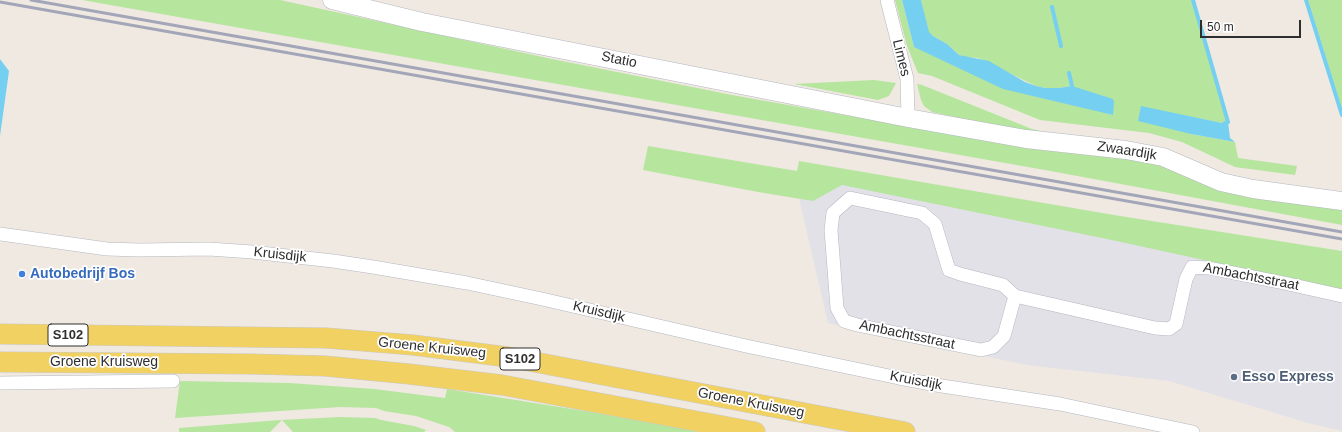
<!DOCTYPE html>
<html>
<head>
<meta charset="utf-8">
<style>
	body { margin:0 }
	#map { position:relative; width:1342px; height:432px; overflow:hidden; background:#efe9e1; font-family:Arial,sans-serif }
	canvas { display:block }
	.scale { position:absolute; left:1200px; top:20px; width:101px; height:18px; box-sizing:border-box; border:2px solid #2e2e2e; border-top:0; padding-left:5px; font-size:12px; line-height:14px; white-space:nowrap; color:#2e2e2e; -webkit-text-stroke:3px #fff; paint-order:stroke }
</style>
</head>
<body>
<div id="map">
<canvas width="1342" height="432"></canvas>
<div class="scale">50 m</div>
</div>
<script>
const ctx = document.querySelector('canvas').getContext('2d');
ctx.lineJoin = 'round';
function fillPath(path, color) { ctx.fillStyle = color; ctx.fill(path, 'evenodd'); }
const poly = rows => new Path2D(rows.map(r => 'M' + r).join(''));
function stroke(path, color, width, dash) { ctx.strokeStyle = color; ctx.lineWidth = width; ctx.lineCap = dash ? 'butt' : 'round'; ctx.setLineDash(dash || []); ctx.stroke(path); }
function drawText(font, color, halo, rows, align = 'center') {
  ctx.font = font + ' Arial,sans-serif'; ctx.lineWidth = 3.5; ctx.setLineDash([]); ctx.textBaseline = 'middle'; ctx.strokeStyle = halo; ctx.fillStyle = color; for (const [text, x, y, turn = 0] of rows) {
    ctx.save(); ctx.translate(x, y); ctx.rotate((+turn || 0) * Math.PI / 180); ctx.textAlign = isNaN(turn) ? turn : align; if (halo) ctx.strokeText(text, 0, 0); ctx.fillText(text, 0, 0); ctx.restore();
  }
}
fillPath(poly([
	[816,169,1342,279,1342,431,1308,423,1169,381,1027,365,828,323,796,185]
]), '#e3e1e8');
fillPath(poly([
	[82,0,280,0,552,59,732,95,1041,150,1152,161,1218,189,1342,210,1342,225,1045,170],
	[895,0,902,0,914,47,1113,115,1072,86,1059,88,1045,88,1036,86,978,58,966,57,959,55,947,44,933,36,928,32,921,0,1193,0,1228,122,1224,121,1222,123,1141,107,1191,134,1235,142,1238,158,1297,166,1295,175,1235,167,1182,142,1149,133,1040,120,932,76,918,73,907,46],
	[1308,0,1342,0,1342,109],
	[874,80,896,83,889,96,878,100,794,84],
	[917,84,922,85,1032,129,1049,133,1119,140,1118,144,1040,136,932,112,924,106,921,100],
	[648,146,797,171,799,161,1114,215,1342,251,1342,290,1107,239,842,185,813,201,758,192,643,170],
	[180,381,289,383,374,389,445,398,447,389,628,418,699,432,455,432,449,427,416,416,384,411,376,408,340,407,175,418],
	[340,417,375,418,381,420,414,426,426,430,424,432,293,432,282,420,270,432,179,432,179,428,280,420]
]), '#b6e59e');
fillPath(poly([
	[902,0,921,0,929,32,933,36,947,44,959,55,989,61,1025,82,1036,86,1045,88,1059,88,1072,86,1113,99,1114,102,1113,115,1003,89,914,47],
	[0,59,9,71,0,136],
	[1141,106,1222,123,1224,121,1228,122,1230,138,1235,142,1191,134,1138,121]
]), '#75cff0');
stroke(poly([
	[1193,0,1228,122],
	[1306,0,1342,115],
	[1052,7,1061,46],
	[1069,73,1072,86]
]), '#75cff0', 4);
const street = poly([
	[887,0,907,79,908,118],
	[0,234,107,249,139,250,209,249,252,252,333,261,373,267,467,283,542,299,746,346,899,378,942,386,1060,404,1193,432],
	[1015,296,1004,336,993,347,981,350,857,325,844,321,837,308,831,230,833,213,850,198,922,213,935,224,949,270,960,274,1003,285,1015,296,1155,328,1169,329,1176,324,1186,279,1192,267,1209,268,1284,283,1342,296],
	[0,383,173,381]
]);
const secondary = poly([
	[332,0,422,22,908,118,1026,139,1126,150,1163,157,1221,182,1253,189,1342,201]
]);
const primary = poly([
	[0,334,326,338,413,345,508,357,905,432],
	[0,362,252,364,325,366,409,374,502,385,755,432]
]);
stroke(street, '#b4b7c1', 14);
stroke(secondary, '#b4b7c1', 19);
stroke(primary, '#c9c9c9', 21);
stroke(street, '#fff', 13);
stroke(secondary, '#fff', 18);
stroke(primary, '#f2d163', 20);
stroke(poly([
	[31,0,1342,232],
	[0,2,1342,239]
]), '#a3a6b8', 3);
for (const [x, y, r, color] of [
	[22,274,4,"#3f7fe0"],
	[1234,377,4,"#5c6f8a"]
]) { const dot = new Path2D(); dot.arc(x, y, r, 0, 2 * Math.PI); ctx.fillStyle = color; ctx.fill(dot); stroke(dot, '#fff', 1.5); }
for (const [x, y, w] of [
	[68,335,40],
	[520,359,40]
]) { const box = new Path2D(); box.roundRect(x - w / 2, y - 11, w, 22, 3); ctx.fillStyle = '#fff'; ctx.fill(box); stroke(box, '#2e2e2e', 1); }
drawText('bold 13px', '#2e2e2e', null, [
	["S102",68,335],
	["S102",520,359]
]);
drawText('14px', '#2e2e2e', '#fff', [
	["Limes",901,58,76],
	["Statio",619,60,11],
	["Zwaardijk",1127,151,9],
	["Kruisdijk",280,255,6],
	["Ambachtsstraat",1251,277,11],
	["Kruisdijk",599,312,13],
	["Ambachtsstraat",907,335,12],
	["Groene Kruisweg",432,348,6],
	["Groene Kruisweg",104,362],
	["Kruisdijk",916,381,11],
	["Groene Kruisweg",751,403,11]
]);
drawText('bold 14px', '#366cbe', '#fff', [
	["Autobedrijf Bos",30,274]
], 'left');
drawText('bold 14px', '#4e5e75', '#fff', [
	["Esso Express",1242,377]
], 'left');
</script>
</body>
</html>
